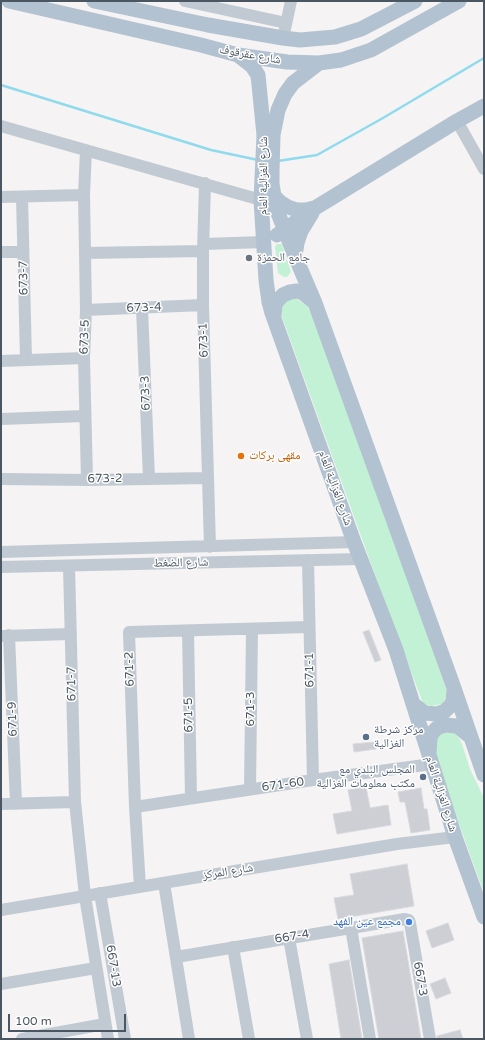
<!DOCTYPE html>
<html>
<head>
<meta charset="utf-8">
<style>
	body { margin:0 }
	#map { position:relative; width:485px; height:1040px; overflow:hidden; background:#f5f3f3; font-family:"Varela Round",sans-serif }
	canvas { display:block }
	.frame { position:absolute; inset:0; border:2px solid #4a5661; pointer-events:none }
	.scale { position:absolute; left:8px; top:1014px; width:118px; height:18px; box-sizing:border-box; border:2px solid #4a5661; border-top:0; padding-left:5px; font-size:12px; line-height:14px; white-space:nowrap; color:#4a5661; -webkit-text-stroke:3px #fff; paint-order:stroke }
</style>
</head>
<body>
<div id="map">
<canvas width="485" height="1040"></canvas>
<div class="frame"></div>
<div class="scale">100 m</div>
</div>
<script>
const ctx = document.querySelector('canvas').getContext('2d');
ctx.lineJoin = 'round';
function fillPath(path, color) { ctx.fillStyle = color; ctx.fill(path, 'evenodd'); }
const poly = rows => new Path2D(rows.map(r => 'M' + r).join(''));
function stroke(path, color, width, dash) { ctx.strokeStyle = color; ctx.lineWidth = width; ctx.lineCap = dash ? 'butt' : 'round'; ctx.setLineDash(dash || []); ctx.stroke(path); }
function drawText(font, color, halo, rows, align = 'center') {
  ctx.font = font + ' "Varela Round","Noto Naskh Arabic",sans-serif'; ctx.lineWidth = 3; ctx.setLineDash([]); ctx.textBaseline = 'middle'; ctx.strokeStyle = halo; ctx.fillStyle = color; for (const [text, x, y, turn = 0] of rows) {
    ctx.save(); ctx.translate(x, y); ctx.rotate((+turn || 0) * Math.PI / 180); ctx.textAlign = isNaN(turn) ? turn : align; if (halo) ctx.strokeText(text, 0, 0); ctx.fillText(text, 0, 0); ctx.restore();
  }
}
fillPath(poly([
	[277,244,282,244,283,247,291,272,287,277,284,277,278,273,275,246],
	[294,297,307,306,318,325,446,688,446,697,442,704,431,706,423,703,396,633,282,317,282,304,286,299],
	[436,731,454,733,459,738,462,744,470,769,484,798,484,893,431,747]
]), '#c3f1d5');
stroke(poly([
	[1,85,211,150,258,160],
	[278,161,317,155,383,118,484,58]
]), '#90daee', 2.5);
const building = poly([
	[369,630,381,660,375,662,363,632,369,630],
	[375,742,376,749,354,752,353,744,375,742],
	[366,787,370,808,388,805,391,825,337,834,333,814,352,811,348,790,366,787],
	[421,788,424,809,427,809,430,830,411,833,405,802,400,802,398,792,421,788],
	[407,864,414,906,338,919,334,898,354,895,350,874,407,864],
	[448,923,454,940,432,948,426,931,448,923],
	[403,931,421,1039,379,1039,362,938,403,931],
	[349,960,352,978,362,1039,341,1039,335,1001,329,964,349,960],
	[445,978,451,993,436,999,430,984,445,978],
	[460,1030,463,1039,437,1039,437,1036,460,1030]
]);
fillPath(building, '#cdcfd5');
stroke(building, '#d7d9de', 1);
stroke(poly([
	[185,1,286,23],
	[285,29,291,1],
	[457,121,484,169],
	[1,126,261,200],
	[86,150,84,195,86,310,84,358,87,480],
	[1,197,84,195],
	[22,197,26,360],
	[204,244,264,242],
	[203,251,205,183],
	[1,252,23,252],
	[85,253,203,251,203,305,210,547],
	[142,308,149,479],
	[86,310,203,305],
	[1,361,84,358],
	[1,419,85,416],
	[1,479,87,480,208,478],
	[1,552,354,542],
	[308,560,313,780],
	[69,566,75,802,85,896,108,1039],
	[1,567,361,559],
	[188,631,191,798],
	[9,635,16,804],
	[2,636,71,634],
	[250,789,252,629],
	[1,804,75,802],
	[135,807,313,780,432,764],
	[164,883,189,1039],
	[140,887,135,807,129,632,309,627],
	[100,893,125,1039],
	[1,910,397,844,455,837],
	[351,928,370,1039],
	[289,938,307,1039],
	[233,947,249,1039],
	[176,957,405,919,409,920,410,923,430,1039],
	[1,984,96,968],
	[22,1039,105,1024]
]), '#c1cad2', 12);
stroke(poly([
	[9,1,201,45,238,55,287,62,319,63,341,60,371,50,459,1],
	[94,1,208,25,283,38,300,40,335,37,361,29,415,1],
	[238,55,252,66,258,75,264,135,261,200,266,280,269,302,272,313,354,542,396,650,455,837,484,917],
	[319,63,293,83,285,94,278,110,273,135,272,172,272,184,276,208,295,256,315,303,454,688,484,775],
	[274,196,280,202,288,207,297,210,306,210,314,208],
	[277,235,315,208,457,121,484,106],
	[295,256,297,243,301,231,312,213],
	[274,317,275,305,278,300,283,295,290,292,297,291,303,293,315,303],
	[413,704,425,713,437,714,445,711,450,706,453,701,454,689],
	[429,753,430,738,432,733,437,728,445,725,457,726,471,737]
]), '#b3c2d1', 15);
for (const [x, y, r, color] of [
	[249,258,4,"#6b7280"],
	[241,456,4,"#e8710a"],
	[366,737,4,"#5c6f8a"],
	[423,777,4,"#5c6f8a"],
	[409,922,4,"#3f7fe0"]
]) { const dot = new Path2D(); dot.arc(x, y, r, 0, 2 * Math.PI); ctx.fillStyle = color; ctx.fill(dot); stroke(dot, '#fff', 1.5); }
drawText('12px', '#4a5661', '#fff', [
	["شارع عقرقوف",250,55,10],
	["شارع الغزالية العام",264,176,-90],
	["673-7",24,278,-91],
	["673-4",144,308,-2],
	["673-5",85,337,-88],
	["673-1",204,340,-92],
	["673-3",146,393,-92],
	["673-2",105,479,-1],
	["شارع الغزالية العام",335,488,70],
	["شارع الضغط",181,563,-1],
	["671-2",130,669,-92],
	["671-1",310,670,-91],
	["671-7",72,684,-91],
	["671-3",251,709,-90],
	["671-5",189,715,-91],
	["671-9",13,719,-92],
	["671-60",283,785,-8],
	["شارع الغزالية العام",441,794,72],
	["شارع المركز",228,872,-9],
	["667-4",292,937,-9],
	["667-13",113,966,81],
	["667-3",420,979,80]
]);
drawText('12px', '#5b616d', '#fff', [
	["جامع الحمزة",257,258]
], 'left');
drawText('12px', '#c56008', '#fff', [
	["مقهى بركات",249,456]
], 'left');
drawText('12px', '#4e5e75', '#fff', [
	["مركز شرطة",374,730],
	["الغزالية",374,744],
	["المجلس البلدي مع",415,770,"right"],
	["مكتب معلومات الغزالية",415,784,"right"]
], 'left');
drawText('12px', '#366cbe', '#fff', [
	["مجمع عين الفهد",401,922]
], 'right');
</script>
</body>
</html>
